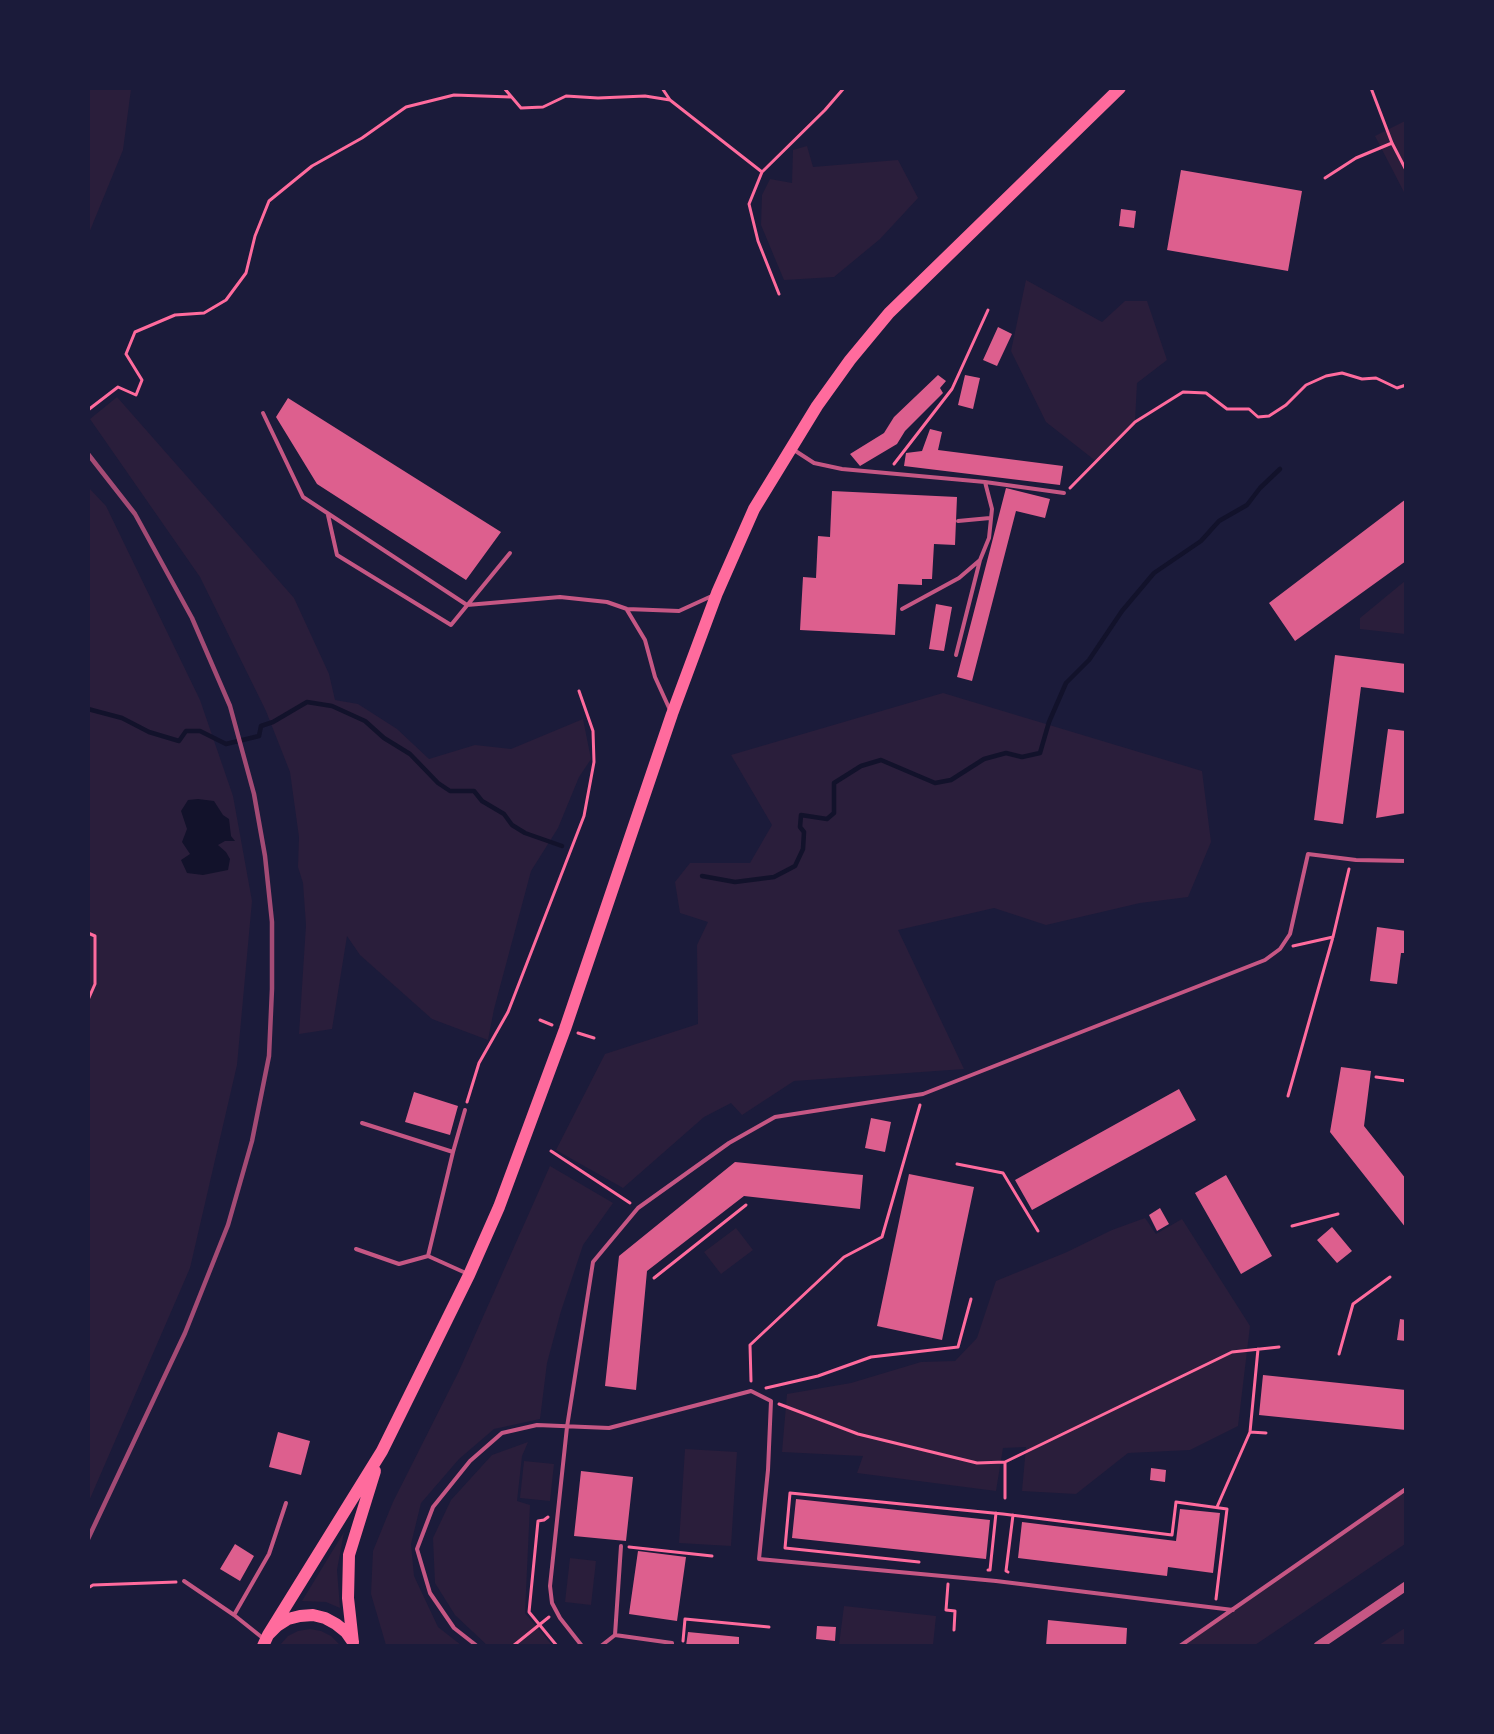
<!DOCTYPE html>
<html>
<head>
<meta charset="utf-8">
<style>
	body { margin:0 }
	#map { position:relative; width:1494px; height:1734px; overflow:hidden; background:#1b1b3a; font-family:"Fira Sans",sans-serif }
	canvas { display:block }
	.frame { position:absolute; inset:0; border:90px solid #1b1b3a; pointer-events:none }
</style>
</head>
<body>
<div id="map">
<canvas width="1494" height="1734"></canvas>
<div class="frame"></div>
</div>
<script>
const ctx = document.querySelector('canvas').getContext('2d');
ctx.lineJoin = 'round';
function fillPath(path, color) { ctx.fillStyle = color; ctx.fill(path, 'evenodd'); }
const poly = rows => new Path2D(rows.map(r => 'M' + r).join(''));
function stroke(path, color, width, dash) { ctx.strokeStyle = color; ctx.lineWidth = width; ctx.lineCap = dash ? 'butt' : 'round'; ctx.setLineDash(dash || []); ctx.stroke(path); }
fillPath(poly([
	[89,88,131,89,123,150,89,233],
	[1405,121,1405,194,1375,136],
	[807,146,813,167,898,160,918,198,880,239,834,277,784,280,761,225,762,195,770,179,792,183,793,150],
	[1026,280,1102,322,1125,301,1147,301,1167,360,1137,383,1135,422,1097,462,1046,422,1011,351],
	[117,397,294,598,329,674,335,700,358,704,397,729,429,759,475,745,511,749,583,719,591,759,579,777,558,828,531,871,494,1009,488,1040,432,1019,360,955,347,936,332,1029,299,1034,306,925,303,883,298,867,299,837,290,772,266,711,200,577,90,419],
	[89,488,106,506,200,700,233,796,252,901,237,1065,190,1268,89,1501],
	[1405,581,1405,634,1360,629,1360,618],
	[943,693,1202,771,1211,842,1188,897,1140,903,1046,925,994,908,898,930,964,1069,794,1081,742,1115,731,1103,704,1117,623,1188,556,1150,605,1054,698,1024,697,945,708,922,680,913,675,882,690,863,750,863,772,825,731,755],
	[550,1166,613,1203,583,1245,561,1311,547,1363,540,1419,494,1429,459,1459,421,1503,411,1544,414,1576,438,1627,461,1645,386,1645,371,1594,373,1551,393,1502,459,1371],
	[1145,1218,1156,1234,1182,1219,1250,1326,1238,1426,1190,1450,1128,1453,1076,1494,1022,1491,1026,1447,1003,1448,996,1491,857,1473,863,1456,782,1452,787,1394,851,1383,921,1362,955,1361,977,1338,996,1281,1067,1252,1112,1230],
	[736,1228,753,1250,721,1274,704,1252],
	[528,1442,522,1456,517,1501,530,1505,525,1613,552,1645,488,1646,455,1615,435,1583,433,1538,451,1500,492,1455],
	[685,1449,737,1452,731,1546,679,1543],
	[524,1461,554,1464,550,1501,520,1498],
	[1405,1491,1405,1544,1255,1645,1179,1646],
	[344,1532,337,1570,340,1608,326,1602,302,1601],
	[570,1558,596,1561,591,1605,565,1602],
	[844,1606,936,1616,933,1645,839,1645],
	[1405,1628,1405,1645,1379,1645],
	[310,1629,321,1631,331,1636,340,1645,280,1645,288,1636,298,1631]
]), '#2a1e3b');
fillPath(poly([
	[198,799,214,801,223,815,229,819,231,836,235,841,225,841,218,845,226,852,230,859,228,870,203,875,187,873,181,860,190,854,182,842,187,829,181,811,188,800]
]), '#12122b');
stroke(poly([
	[88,709,122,718,149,732,179,741,186,731,200,731,226,744,259,736,261,726,273,722,307,702,332,706,365,721,384,738,410,754,438,783,450,791,474,791,482,801,504,814,512,825,525,833,562,846],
	[702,876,735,882,774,877,795,866,803,849,804,832,800,827,801,815,827,819,834,813,834,783,861,766,881,760,935,783,951,780,984,759,1006,753,1022,757,1040,753,1049,722,1066,683,1089,660,1122,611,1154,573,1201,541,1219,521,1247,505,1260,488,1280,469]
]), '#12122b', 4.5);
fillPath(poly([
	[1181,170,1302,191,1288,271,1167,250],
	[1121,209,1136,211,1134,228,1119,226],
	[998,327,1012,334,997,366,983,360],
	[938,375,946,381,940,388,943,393,905,431,897,444,860,466,850,454,884,433,894,417],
	[965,375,980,378,973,409,958,405],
	[288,398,501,532,466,580,317,484,276,417],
	[930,429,942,432,938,450,1063,466,1060,485,904,466,906,453,922,451],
	[1006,488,1050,499,1045,518,1016,511,972,681,957,677],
	[832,491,957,497,955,545,934,544,932,579,922,579,922,585,898,584,895,635,800,630,803,577,816,578,818,536,830,537],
	[1406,499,1406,561,1295,641,1269,603],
	[936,604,952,607,944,651,929,649],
	[1335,655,1406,664,1406,693,1361,687,1343,824,1314,820],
	[1388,729,1406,731,1406,813,1376,818],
	[1377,927,1406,931,1406,953,1401,953,1397,984,1370,981],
	[1341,1067,1371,1071,1364,1126,1406,1179,1406,1228,1330,1132],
	[1179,1089,1196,1120,1032,1210,1015,1180],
	[414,1092,458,1106,450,1135,405,1122],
	[871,1118,891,1122,885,1152,865,1148],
	[735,1162,863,1175,860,1209,744,1196,647,1271,636,1390,605,1386,619,1256],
	[909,1174,974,1187,942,1340,877,1326],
	[1226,1175,1272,1256,1241,1274,1195,1193],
	[1160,1208,1169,1224,1157,1231,1149,1215],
	[1332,1227,1352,1251,1337,1263,1317,1240],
	[1400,1319,1406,1320,1406,1341,1397,1340],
	[1263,1375,1406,1390,1406,1430,1259,1415],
	[278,1432,310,1441,301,1475,269,1467],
	[1151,1468,1166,1470,1165,1482,1150,1480],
	[581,1471,633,1477,626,1541,574,1536],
	[796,1499,990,1520,986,1559,792,1538],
	[1180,1509,1220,1513,1213,1573,1168,1567,1167,1576,1018,1558,1022,1522,1176,1541],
	[235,1544,254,1556,240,1581,220,1569],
	[638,1551,686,1557,677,1621,629,1614],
	[1048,1620,1127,1628,1126,1646,1046,1646],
	[817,1626,836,1627,835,1641,816,1639],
	[688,1632,739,1637,739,1646,686,1646]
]), '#dd5f8e');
stroke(poly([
	[504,88,521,108,543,107,566,96,598,98,645,96,670,100],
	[662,88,670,100,762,172],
	[1371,88,1392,143,1406,170],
	[1325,178,1356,158,1392,143],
	[779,294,758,241,749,204,762,172,825,110,844,88],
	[88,410,118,387,136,395,142,380,126,354,135,332,175,315,204,313,226,300,246,273,255,236,269,201,312,166,362,138,406,107,454,95,511,97],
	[894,464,952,389,988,310],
	[1070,488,1135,422,1183,392,1206,393,1227,409,1249,409,1258,417,1269,416,1286,405,1306,385,1326,376,1342,373,1362,379,1376,378,1397,388,1406,385],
	[88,933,95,936,95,984,88,1000],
	[1293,946,1333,937],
	[540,1020,552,1025],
	[578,1033,594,1038],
	[1376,1077,1406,1081],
	[1288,1096,1333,937,1349,869],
	[467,1102,479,1063,508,1012,584,816,594,762,593,731,579,691],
	[551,1151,630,1203],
	[957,1164,1003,1173,1038,1231],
	[1292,1226,1338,1214],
	[654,1278,746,1205],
	[1258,1349,1250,1432,1266,1433],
	[1339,1354,1353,1304,1390,1277],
	[751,1381,750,1345,844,1257,882,1237,920,1105],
	[766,1388,818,1376,871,1357,958,1347,971,1299],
	[779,1404,858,1434,977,1463,1005,1462,1232,1352,1279,1347],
	[1005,1462,1005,1498],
	[1217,1507,1250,1432],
	[548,1517,544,1520,538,1521,529,1612,557,1646],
	[629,1547,712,1556],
	[919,1562,785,1548,790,1493,1003,1514,1172,1535,1176,1502,1227,1509,1216,1599],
	[988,1570,990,1570,996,1513],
	[1008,1572,1006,1571,1013,1515],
	[948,1584,946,1610,955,1611,954,1630],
	[88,1588,93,1585,176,1582],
	[683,1641,685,1619,769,1627],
	[513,1646,549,1617]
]), '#ff6b9d', 3);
stroke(poly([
	[263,413,303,497,467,605,560,597,607,602,627,609,679,611,714,595],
	[794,450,814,463,842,469,985,482,992,509,989,538,980,560,956,655],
	[985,482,1064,493],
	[328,515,337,555,451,625,510,553],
	[958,521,990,518],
	[902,609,959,578,980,560],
	[627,610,645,640,655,677,670,710],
	[362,1123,453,1152,428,1256],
	[453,1152,465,1110],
	[356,1249,399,1264,428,1256,468,1274],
	[184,1581,234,1615,264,1639],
	[234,1615,269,1554,286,1503],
	[615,1635,621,1546],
	[477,1646,454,1628,430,1593,417,1549,433,1507,470,1461,502,1433,537,1425,609,1428,751,1391,771,1401,768,1470,759,1559,996,1581,1233,1610],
	[582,1646,560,1618,552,1603,550,1586,567,1427,593,1262,638,1208,729,1143,775,1117,923,1094,1265,960,1280,949,1290,934,1308,854,1356,860,1406,861],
	[601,1646,615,1635,672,1643,672,1646],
	[1180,1646,1406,1489]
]), '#c65784', 4);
stroke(poly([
	[1318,1646,1406,1586]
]), '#c65784', 9);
stroke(poly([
	[268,1635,382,1451,469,1275,499,1207,565,1029,672,714,717,593,754,509,817,406,850,360,889,313,1120,88],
	[353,1643,348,1598,349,1555,375,1471],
	[263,1646,268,1635,277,1626,288,1619,300,1616,313,1615,325,1618,336,1624,346,1632,353,1642]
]), '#ff6b9d', 12);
stroke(poly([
	[88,454,135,514,192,618,230,706,254,794,265,856,272,922,272,989,269,1056,252,1141,228,1225,185,1333,88,1539]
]), '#a44b75', 4.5);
</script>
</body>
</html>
